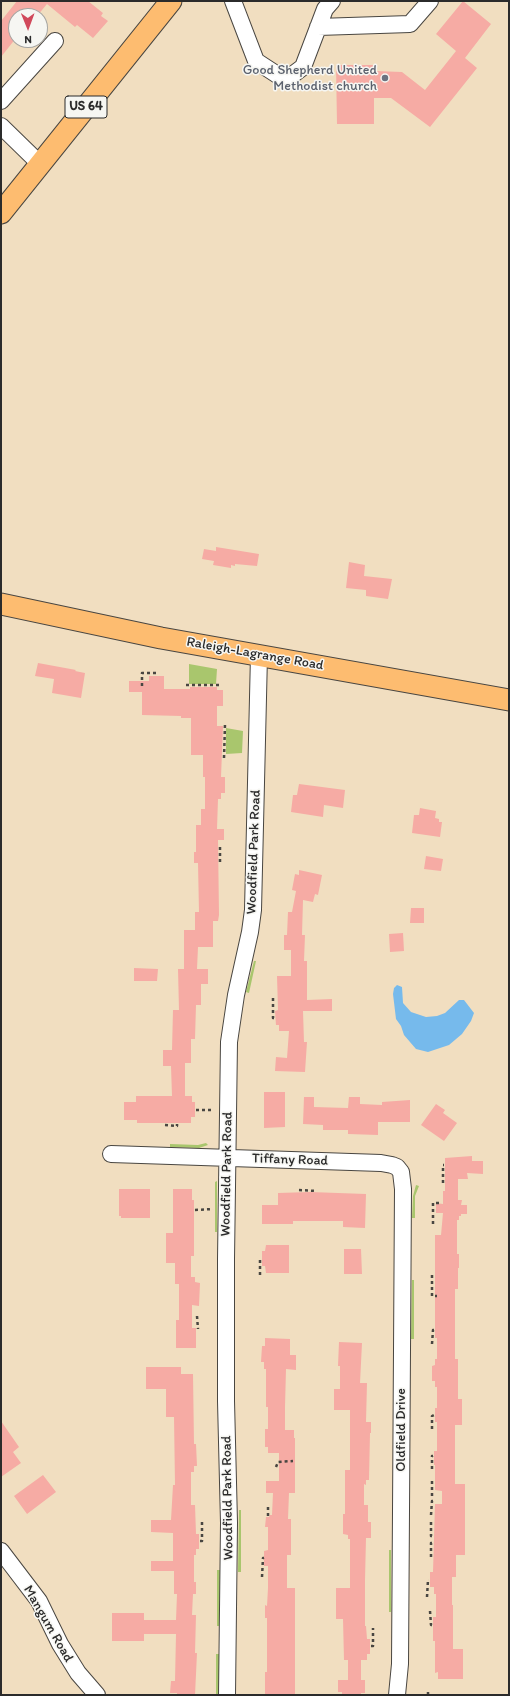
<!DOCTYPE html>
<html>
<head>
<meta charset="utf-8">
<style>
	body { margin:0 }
	#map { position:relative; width:510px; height:1696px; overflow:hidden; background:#f1dec0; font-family:Itim,sans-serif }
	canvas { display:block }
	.frame { position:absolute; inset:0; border:2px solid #2b2b2b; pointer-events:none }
	.north { position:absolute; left:8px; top:8px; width:40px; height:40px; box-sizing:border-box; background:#f6f6f2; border:1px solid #a5a5a2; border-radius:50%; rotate:179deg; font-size:11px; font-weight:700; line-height:16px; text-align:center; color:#2b2b2b }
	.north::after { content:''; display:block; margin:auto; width:14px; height:18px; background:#d1495b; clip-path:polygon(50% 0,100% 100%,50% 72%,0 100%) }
</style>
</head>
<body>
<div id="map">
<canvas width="510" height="1696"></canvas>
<div class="frame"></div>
<div class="north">N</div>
</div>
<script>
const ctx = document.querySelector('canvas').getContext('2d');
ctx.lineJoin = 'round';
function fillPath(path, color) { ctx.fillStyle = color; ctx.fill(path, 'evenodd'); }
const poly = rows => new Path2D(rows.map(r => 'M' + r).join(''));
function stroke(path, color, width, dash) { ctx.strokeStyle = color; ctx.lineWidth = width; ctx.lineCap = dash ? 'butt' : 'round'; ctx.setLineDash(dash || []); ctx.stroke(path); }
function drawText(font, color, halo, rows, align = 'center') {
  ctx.font = font + ' Itim,sans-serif'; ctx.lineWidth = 3; ctx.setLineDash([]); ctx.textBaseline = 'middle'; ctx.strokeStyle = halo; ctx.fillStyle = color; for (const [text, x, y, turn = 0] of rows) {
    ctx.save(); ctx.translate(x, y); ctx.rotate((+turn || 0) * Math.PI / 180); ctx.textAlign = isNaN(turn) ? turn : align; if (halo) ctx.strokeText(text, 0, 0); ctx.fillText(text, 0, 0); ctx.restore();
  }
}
fillPath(poly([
	[189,664,217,669,216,684,189,684],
	[226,728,243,731,242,753,226,754],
	[254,961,256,961,249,993,246,992],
	[206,1143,208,1145,199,1148,170,1147,170,1144,198,1145],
	[217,1181,217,1232,215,1232,215,1182],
	[416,1185,419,1186,415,1196,415,1218,412,1218,413,1196],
	[412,1280,414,1280,414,1339,411,1339],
	[239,1510,241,1510,241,1572,238,1572],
	[389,1550,391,1550,391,1612,389,1612],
	[217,1570,220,1570,219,1626,217,1626],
	[216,1654,219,1654,219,1695,216,1695]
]), '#a9c66d');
fillPath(poly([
	[397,985,402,987,403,1003,411,1012,426,1017,437,1016,445,1013,459,1000,464,1000,474,1013,471,1021,462,1034,449,1045,428,1052,416,1049,404,1035,401,1026,396,1019,393,994,394,988]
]), '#76baec');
fillPath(poly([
	[17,1,88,1,103,13,101,16,108,21,93,38,77,25,75,27,47,4,37,16,16,16,16,38,1,57,1,21],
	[463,1,491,24,465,58,477,68,430,127,391,98,374,98,374,124,337,124,336,65,375,65,375,71,402,72,425,90,456,51,436,34],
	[216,547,259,554,257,566,235,564,235,566,231,565,231,568,213,565,214,561,202,559,204,549,216,551],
	[349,562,365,565,364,576,392,579,388,599,366,596,366,590,346,588],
	[38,663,76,670,75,671,85,673,81,698,52,693,54,679,35,676],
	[149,676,164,676,164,689,190,689,190,687,217,687,217,690,223,690,223,706,217,706,217,726,223,726,221,777,225,777,225,793,221,793,221,799,218,799,217,829,224,829,224,840,218,840,219,915,218,921,213,921,213,947,198,947,197,969,208,969,208,984,201,984,201,1005,196,1005,195,1039,191,1039,191,1063,185,1063,185,1096,192,1096,192,1102,195,1102,195,1117,191,1117,191,1123,137,1123,137,1120,124,1120,124,1102,136,1102,136,1096,172,1096,171,1066,163,1066,163,1050,172,1050,173,1010,179,1010,178,969,184,969,184,930,195,930,195,912,199,912,198,863,194,863,194,852,196,852,196,825,201,825,201,809,205,809,205,777,203,777,203,755,191,755,191,718,181,718,181,716,142,715,142,692,129,692,129,681,149,681],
	[299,784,345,790,343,808,324,805,323,817,291,812,293,795,297,795],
	[420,808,436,811,435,818,439,819,439,822,442,822,440,837,412,833,414,815,419,815],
	[426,856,443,859,441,871,424,869],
	[299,870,322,875,318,895,315,894,313,902,303,900,302,935,305,935,304,961,307,961,307,1000,332,999,332,1011,303,1011,304,1042,307,1042,305,1072,275,1071,276,1057,287,1058,289,1031,279,1031,279,1025,276,1025,275,1011,278,1010,277,976,291,976,291,950,284,950,284,935,287,935,288,912,292,912,296,891,292,890,295,874,299,875],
	[411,908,424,908,424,923,410,923],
	[403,933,404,951,390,952,389,934],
	[134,968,158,969,157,981,134,981],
	[264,1092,285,1092,285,1127,264,1128],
	[304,1097,314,1097,314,1107,348,1108,349,1097,360,1097,360,1104,382,1105,382,1102,410,1100,410,1122,378,1122,378,1135,348,1134,348,1130,323,1130,323,1125,303,1124],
	[436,1104,445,1110,443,1113,457,1123,444,1141,421,1125],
	[472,1156,472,1161,483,1161,483,1174,467,1173,468,1179,458,1179,458,1200,462,1200,461,1205,467,1205,467,1214,461,1214,461,1216,459,1216,459,1220,457,1220,457,1254,459,1254,459,1268,458,1268,458,1289,455,1289,455,1359,458,1359,458,1399,462,1399,462,1425,455,1425,455,1484,465,1484,465,1555,456,1555,456,1577,452,1577,452,1605,453,1605,453,1649,463,1649,463,1679,438,1679,438,1672,435,1673,435,1641,433,1641,433,1617,436,1617,436,1594,434,1594,434,1587,430,1587,430,1572,433,1572,435,1504,442,1504,442,1491,435,1490,435,1465,434,1465,434,1451,437,1451,437,1422,435,1422,435,1408,437,1408,437,1387,435,1387,435,1381,432,1381,432,1366,435,1365,435,1359,437,1359,437,1338,435,1338,435,1235,441,1235,443,1213,436,1213,436,1203,443,1204,443,1191,445,1191,445,1158],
	[119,1189,150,1189,150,1218,121,1218,121,1216,119,1216],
	[173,1189,192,1189,192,1200,194,1200,194,1256,191,1256,191,1277,195,1277,195,1282,200,1283,199,1306,192,1305,192,1328,196,1328,196,1348,176,1348,176,1320,179,1320,179,1284,175,1284,175,1263,166,1263,166,1233,173,1233],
	[310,1192,366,1194,365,1228,343,1227,343,1221,293,1221,293,1224,262,1224,262,1205,278,1205,278,1193],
	[266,1245,289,1245,289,1273,266,1273,265,1266,262,1266,262,1251,265,1251],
	[344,1249,361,1249,362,1274,344,1274],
	[265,1338,290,1339,290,1355,296,1355,296,1370,286,1369,285,1407,285,1430,294,1430,294,1438,295,1438,295,1493,289,1493,288,1519,291,1519,291,1555,287,1555,287,1588,295,1588,295,1694,291,1694,291,1695,265,1695,265,1672,267,1672,267,1618,265,1618,265,1605,267,1606,268,1588,268,1566,264,1566,264,1551,268,1550,268,1527,265,1527,266,1517,269,1517,270,1515,272,1515,273,1493,266,1493,266,1481,279,1481,279,1453,268,1453,268,1447,265,1447,265,1429,268,1429,268,1407,266,1407,266,1369,264,1369,264,1362,261,1362,262,1346,265,1346],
	[339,1342,362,1343,360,1383,367,1383,366,1422,371,1422,371,1433,370,1433,369,1480,366,1480,366,1485,364,1484,364,1505,368,1505,368,1522,371,1522,371,1538,366,1538,365,1580,365,1626,366,1626,367,1639,370,1639,370,1654,367,1654,367,1660,361,1660,361,1680,365,1680,365,1693,361,1693,361,1695,342,1695,342,1692,338,1692,338,1680,348,1680,348,1660,344,1660,343,1619,336,1619,336,1588,350,1588,350,1539,348,1539,348,1535,343,1534,343,1514,345,1514,345,1470,350,1470,350,1410,334,1410,334,1389,340,1389,340,1366,338,1366],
	[146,1367,181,1367,181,1374,193,1374,194,1444,196,1444,197,1466,194,1466,194,1472,191,1472,191,1505,195,1505,196,1534,199,1534,199,1549,196,1549,196,1555,194,1555,194,1582,196,1582,196,1594,193,1594,192,1615,196,1615,195,1653,197,1653,195,1695,177,1695,177,1693,170,1693,171,1681,175,1681,176,1634,144,1634,144,1641,112,1641,112,1613,144,1613,144,1620,176,1620,177,1594,174,1594,174,1571,151,1571,151,1561,173,1561,173,1533,151,1532,151,1520,171,1520,173,1485,175,1485,174,1417,166,1417,166,1389,146,1389],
	[1,1421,19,1447,13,1452,21,1463,1,1477],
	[43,1475,56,1492,27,1514,14,1496]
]), '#f6aba4');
const minor = poly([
	[233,1,256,61,279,76,291,76,303,67,325,9,332,1],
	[318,27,410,24,430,1],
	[1,101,55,41],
	[1,126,40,164],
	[111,1154,381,1163,392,1165,397,1167,401,1172,403,1189,401,1511,400,1664,397,1695],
	[1,1551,39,1601,60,1644,78,1673,97,1695],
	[227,1695,229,1523,226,1401,226,1259,229,1042,236,995,250,932,253,910,259,655]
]);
const major = poly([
	[1,213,171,1],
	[1,604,161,638,509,700]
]);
stroke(minor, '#494641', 18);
stroke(major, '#494641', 23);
stroke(poly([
	[186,685,219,685],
	[142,686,142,673,158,673],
	[224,758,225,724],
	[220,847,220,863],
	[273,998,273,1018,275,1018],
	[196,1110,214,1110],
	[165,1125,177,1126,177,1124],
	[443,1183,443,1165,444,1165],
	[299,1190,317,1191],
	[195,1210,213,1209],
	[433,1224,433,1203,441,1203],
	[260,1275,260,1259,261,1259],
	[432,1275,432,1296,437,1296],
	[197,1316,198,1329],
	[432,1344,433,1330,434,1330],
	[432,1429,432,1416,434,1415],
	[276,1467,278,1462,293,1461],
	[432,1469,432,1456,433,1456],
	[432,1481,432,1496,434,1496],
	[431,1515,432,1501,434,1501],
	[268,1516,268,1505],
	[431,1522,431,1536,433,1536],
	[200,1541,202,1541,202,1521],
	[431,1557,431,1543,433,1543],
	[262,1577,263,1558,264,1558],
	[427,1597,428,1580,429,1580],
	[430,1611,431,1625,432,1625],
	[371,1646,373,1646,373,1628],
	[428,1692,428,1695]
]), '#494641', 2.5, [3, 3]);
stroke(minor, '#fff', 16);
stroke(major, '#fdbc70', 21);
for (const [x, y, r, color] of [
	[385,78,4,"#6b7280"]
]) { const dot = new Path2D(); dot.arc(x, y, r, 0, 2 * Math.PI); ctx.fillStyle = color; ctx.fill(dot); stroke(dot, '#f6f6f2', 1.5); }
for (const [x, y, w] of [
	[86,107,42]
]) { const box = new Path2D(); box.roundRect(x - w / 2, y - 11, w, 22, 3); ctx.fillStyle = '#f6f6f2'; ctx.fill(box); stroke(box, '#2b2b2b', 1); }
drawText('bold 13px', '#2b2b2b', null, [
	["US 64",86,107]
]);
drawText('14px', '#5b616d', '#f6f6f2', [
	["Good Shepherd United",377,70],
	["Methodist church",377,86]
], 'right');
drawText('14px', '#2b2b2b', '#f6f6f2', [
	["Raleigh-Lagrange Road",255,654,10],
	["Woodfield Park Road",254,852,-88],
	["Tiffany Road",290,1160,2],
	["Woodfield Park Road",227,1174,-89],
	["Oldfield Drive",401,1430,-90],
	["Woodfield Park Road",228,1498,-91],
	["Mangum Road",48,1624,60]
]);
</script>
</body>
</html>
